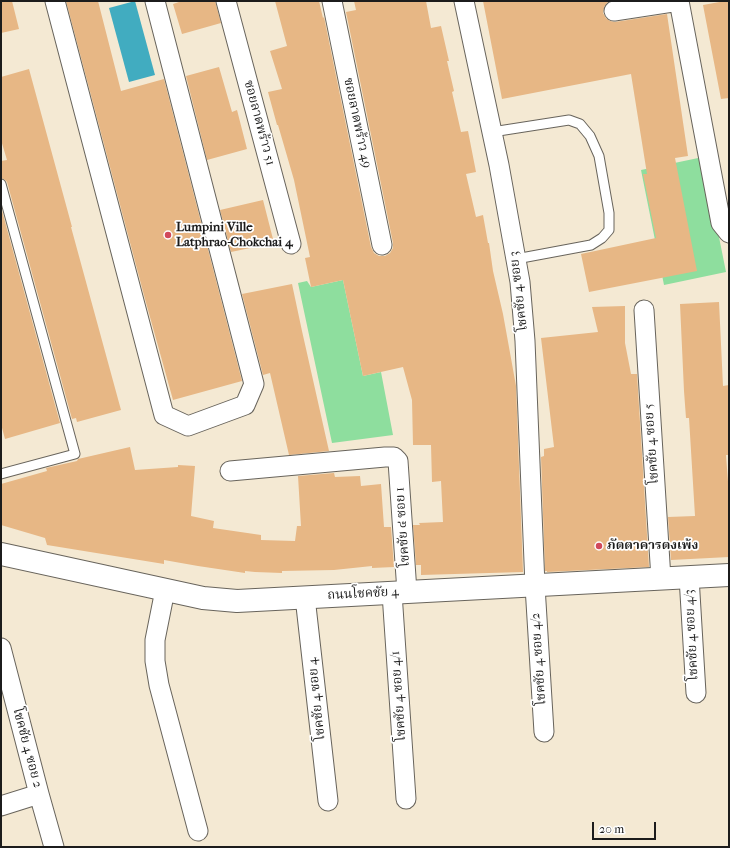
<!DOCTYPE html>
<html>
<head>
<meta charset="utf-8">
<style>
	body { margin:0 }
	#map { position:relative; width:730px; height:848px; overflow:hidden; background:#f4e9d3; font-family:"IM FELL French Canon",serif }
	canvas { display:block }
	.frame { position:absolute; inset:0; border:2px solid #1c1c1c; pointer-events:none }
	.scale { position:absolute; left:592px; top:822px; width:64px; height:18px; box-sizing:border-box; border:2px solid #1c1c1c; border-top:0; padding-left:5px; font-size:12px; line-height:14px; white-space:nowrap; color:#1c1c1c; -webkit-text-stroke:3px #fff; paint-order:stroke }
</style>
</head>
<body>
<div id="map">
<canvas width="730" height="848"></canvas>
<div class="frame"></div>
<div class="scale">20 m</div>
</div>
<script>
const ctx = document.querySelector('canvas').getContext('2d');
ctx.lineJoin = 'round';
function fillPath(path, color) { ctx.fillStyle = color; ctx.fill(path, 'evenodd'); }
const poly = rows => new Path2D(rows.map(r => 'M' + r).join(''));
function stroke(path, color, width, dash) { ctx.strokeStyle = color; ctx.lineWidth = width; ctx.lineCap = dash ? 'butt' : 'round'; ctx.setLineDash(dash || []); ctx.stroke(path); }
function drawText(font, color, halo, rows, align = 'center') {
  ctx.font = font + ' "IM FELL French Canon","Noto Serif Thai",serif'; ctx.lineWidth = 3.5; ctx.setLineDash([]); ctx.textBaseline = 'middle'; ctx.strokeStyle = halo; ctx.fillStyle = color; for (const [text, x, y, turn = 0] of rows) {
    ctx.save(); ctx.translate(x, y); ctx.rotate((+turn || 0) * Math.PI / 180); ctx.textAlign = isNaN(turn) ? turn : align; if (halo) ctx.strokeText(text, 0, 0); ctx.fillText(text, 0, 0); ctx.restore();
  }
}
fillPath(poly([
	[703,157,726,272,664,285,641,170],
	[343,280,363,376,381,372,393,435,332,443,298,283,307,281,311,287]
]), '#8ede9e');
fillPath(poly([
	[135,1,155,75,129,82,109,8]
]), '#41acc0');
fillPath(poly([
	[1,1,12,1,19,29,1,33],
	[66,1,98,1,121,91,164,79,242,381,173,400,145,299],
	[182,1,215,1,221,23,182,34,173,4],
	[275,1,319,1,323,18,324,17,371,247,374,253,379,256,385,256,390,253,393,248,393,243,346,12,356,10,354,1,426,1,431,28,441,26,449,61,447,61,454,91,452,92,461,132,468,131,476,172,466,174,476,217,483,215,488,243,489,243,493,271,503,314,516,386,523,572,421,575,421,565,416,565,413,525,420,525,419,523,443,522,441,481,432,482,431,445,413,445,412,400,403,367,363,376,343,280,311,287,305,258,310,257,294,180,278,125,277,125,268,92,282,89,270,51,287,46],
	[483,1,610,1,607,3,604,7,603,13,606,18,610,21,615,22,667,14,688,156,675,158,697,271,589,292,581,254,656,238,643,174,647,174,631,74,502,99],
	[725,1,729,1,729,98,721,99,703,5],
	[219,67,232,112,237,110,247,149,207,160,186,76],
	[29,69,72,227,71,227,121,410,77,422,76,418,72,419,7,182,5,180,1,178,1,161,7,160,1,140,1,77],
	[263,200,274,243,231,252,220,210],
	[1,207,60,423,5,439,1,424],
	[292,284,302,331,329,451,289,455,270,373,263,375,242,294],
	[719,302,723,386,729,385,729,455,726,455,729,495,729,557,671,560,668,517,695,516,689,418,686,418,684,391,680,304],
	[625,306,625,343,631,374,637,374,649,567,547,572,547,571,545,571,541,457,544,456,544,449,554,447,541,338,598,332,592,307],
	[130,447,135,470,178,467,178,465,195,466,191,516,214,521,213,528,261,535,261,540,295,541,297,526,301,526,298,476,334,473,335,477,360,476,361,486,381,484,384,527,391,527,394,567,372,568,372,566,334,570,282,571,282,573,255,572,245,571,245,573,198,566,164,560,164,564,47,545,45,538,1,525,1,484,47,471,46,468,77,461,78,459]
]), '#e7b785');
const lane = poly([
	[492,132,569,120,580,124,590,136,599,156,609,213,609,230,602,238,591,245,516,259],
	[1,184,75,454,1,474]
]);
const street = poly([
	[55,1,164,415,188,426,245,405,254,384,155,1],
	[226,1,291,244],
	[332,1,382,245],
	[464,1,499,165,520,282,525,341,535,586,544,732],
	[679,1,721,223,729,233],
	[614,11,679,1],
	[644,310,661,579],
	[230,471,385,457,394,457,398,461,407,592],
	[689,577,696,693],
	[165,590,155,640,155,661,159,685,198,831],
	[392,593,406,799],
	[305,597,328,801],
	[1,648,39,794,54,847],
	[1,806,39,794]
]);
const secondary = poly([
	[1,554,203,598,237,601,729,575]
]);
stroke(lane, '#68645c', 11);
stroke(street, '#68645c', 21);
stroke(secondary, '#68645c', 24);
stroke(lane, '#fff', 9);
stroke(street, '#fff', 19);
stroke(secondary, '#fff', 22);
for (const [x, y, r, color] of [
	[168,235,4,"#d1495b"],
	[599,546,4,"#d1495b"]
]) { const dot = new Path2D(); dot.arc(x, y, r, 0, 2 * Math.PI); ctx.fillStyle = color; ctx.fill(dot); stroke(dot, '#fff', 1.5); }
drawText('13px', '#1c1c1c', '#fff', [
	["ซอยลาดพร้าว 51",259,123,75],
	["ซอยลาดพร้าว 49",357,123,78],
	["โชคชัย 4 ซอย 3",519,291,-97],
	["โชคชัย 4 ซอย 5",652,444,-94],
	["โชคชัย ๔ ซอย 1",403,527,-94],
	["ถนนโชคชัย 4",363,594,-3],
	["โชคชัย 4 ซอย 4/3",692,635,-93],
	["โชคชัย 4 ซอย 4/2",539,659,-94],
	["โชคชัย 4 ซอย 4/1",399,696,-94],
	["โชคชัย 4 ซอย 4",317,699,-96],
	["โชคชัย 4 ซอย 2",27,748,75]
]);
drawText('bold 13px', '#1c1c1c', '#fff', [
	["Lumpini Ville",176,228],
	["Latphrao-Chokchai 4",176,243],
	["ภัตตาคารตงเพ้ง",607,546]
], 'left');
</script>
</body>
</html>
